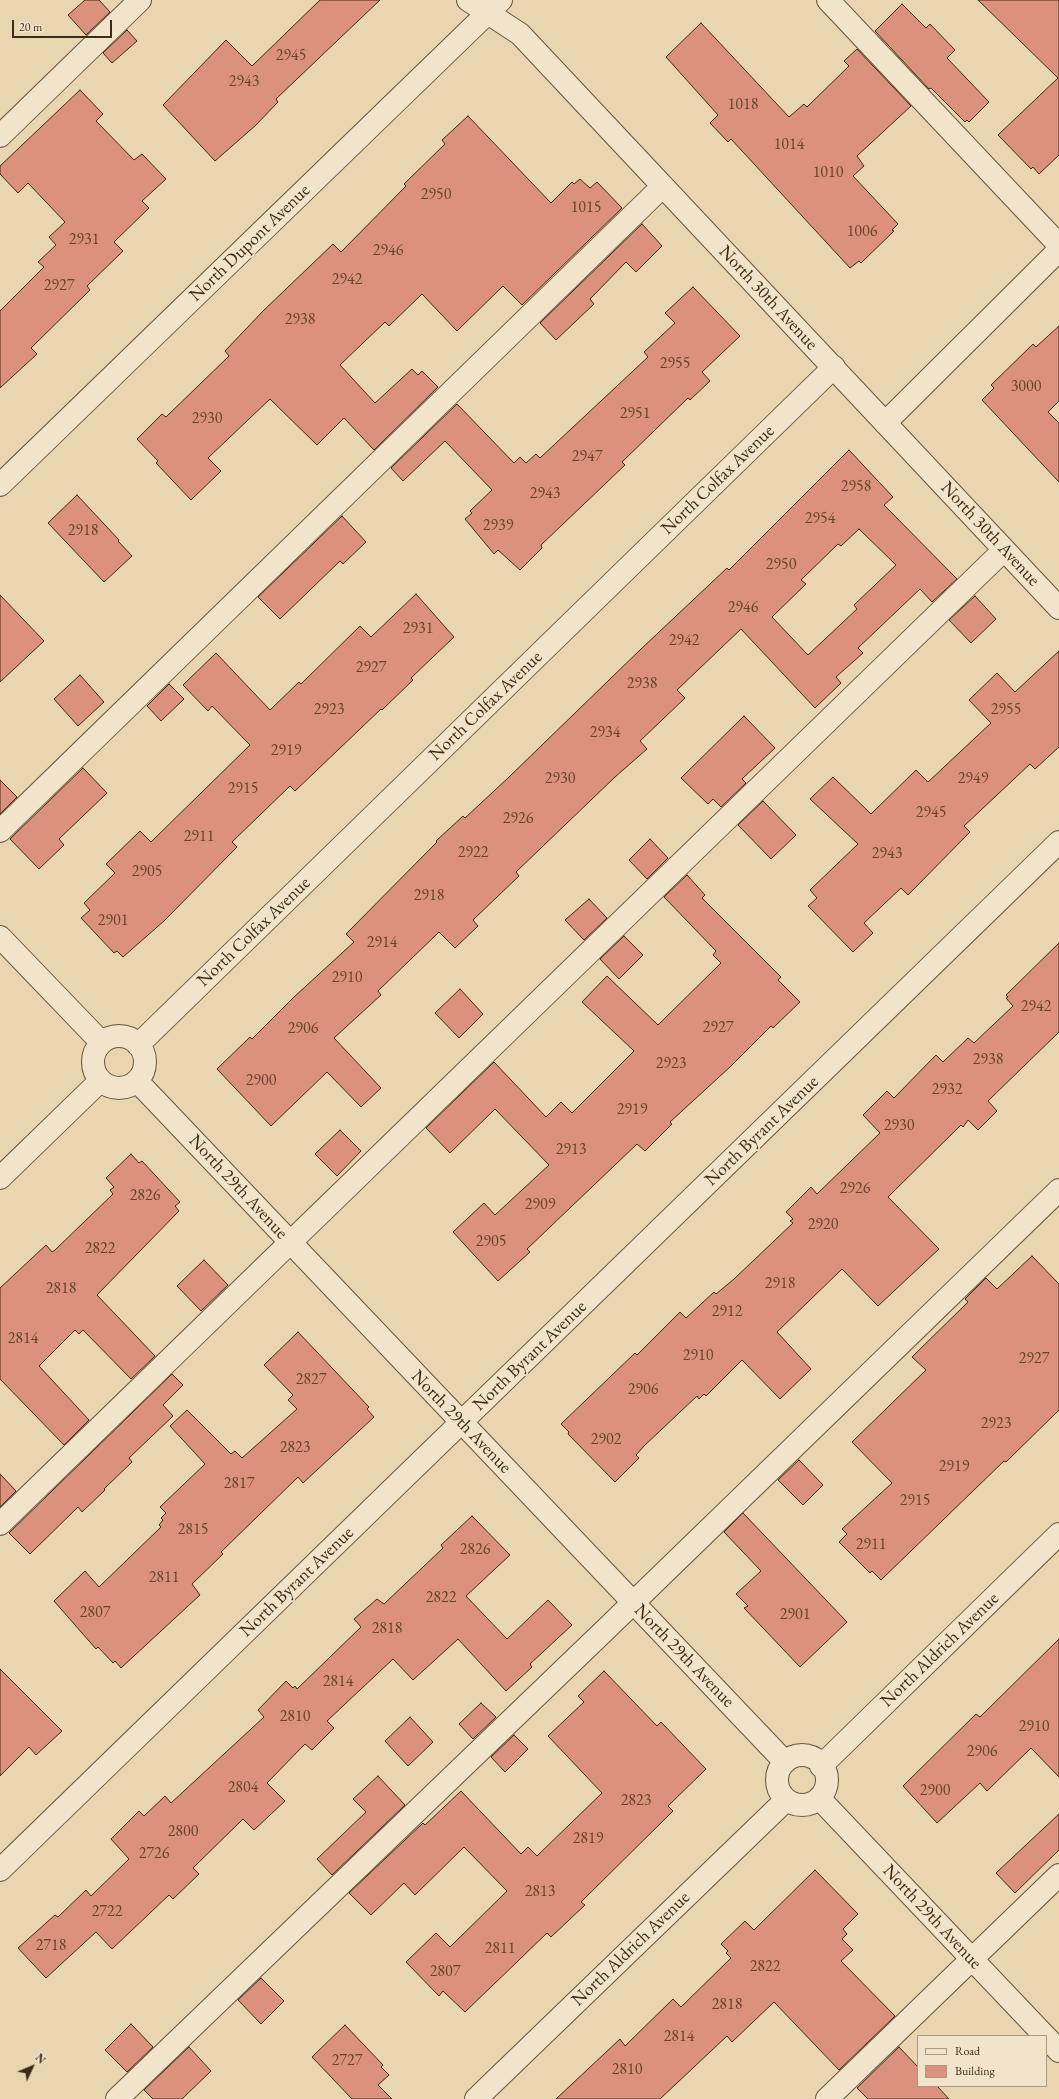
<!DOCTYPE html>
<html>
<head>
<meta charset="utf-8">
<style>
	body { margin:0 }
	#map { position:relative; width:1059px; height:2099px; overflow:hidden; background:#e9d5af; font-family:"EB Garamond",serif }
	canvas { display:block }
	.legend { position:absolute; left:917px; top:2035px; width:130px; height:52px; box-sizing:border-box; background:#f1e4cb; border:1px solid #a99a83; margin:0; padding:5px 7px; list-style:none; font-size:12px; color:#3e2a16 }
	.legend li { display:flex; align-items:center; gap:8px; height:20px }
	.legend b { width:20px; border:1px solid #a99a83 }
	.north { position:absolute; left:12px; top:2047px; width:40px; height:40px; -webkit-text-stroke:3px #f1e4cb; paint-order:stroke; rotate:46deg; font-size:11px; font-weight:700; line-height:16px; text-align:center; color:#3e2a16 }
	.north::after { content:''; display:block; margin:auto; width:14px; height:18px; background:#3e2a16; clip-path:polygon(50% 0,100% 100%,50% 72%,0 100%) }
	.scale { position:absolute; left:12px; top:20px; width:100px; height:18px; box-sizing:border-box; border:2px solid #3e2a16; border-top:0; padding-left:5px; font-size:12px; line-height:14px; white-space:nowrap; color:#3e2a16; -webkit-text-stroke:3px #f1e4cb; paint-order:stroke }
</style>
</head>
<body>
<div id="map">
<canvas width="1059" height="2099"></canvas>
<ul class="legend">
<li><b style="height:5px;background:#f1e4cb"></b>Road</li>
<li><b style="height:11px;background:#db917b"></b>Building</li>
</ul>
<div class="north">N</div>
<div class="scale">20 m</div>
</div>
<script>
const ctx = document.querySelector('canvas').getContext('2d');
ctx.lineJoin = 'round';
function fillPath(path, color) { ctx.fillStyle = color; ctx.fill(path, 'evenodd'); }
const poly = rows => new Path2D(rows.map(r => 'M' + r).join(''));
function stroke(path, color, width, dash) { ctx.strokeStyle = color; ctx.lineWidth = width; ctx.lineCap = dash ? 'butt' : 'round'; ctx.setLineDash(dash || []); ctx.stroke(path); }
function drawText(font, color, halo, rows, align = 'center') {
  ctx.font = font + ' "EB Garamond",serif'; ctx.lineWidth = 3.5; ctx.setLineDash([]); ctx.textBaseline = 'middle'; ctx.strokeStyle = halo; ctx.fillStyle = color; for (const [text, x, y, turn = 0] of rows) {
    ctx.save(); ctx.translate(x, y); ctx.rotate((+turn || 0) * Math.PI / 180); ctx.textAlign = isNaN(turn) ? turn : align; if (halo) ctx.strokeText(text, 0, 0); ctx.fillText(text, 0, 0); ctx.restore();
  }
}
const building = poly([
	[85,0,99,0,110,12,86,35,68,15,85,0],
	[320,0,380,0,276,99,278,102,256,125,215,161,163,105,226,40,252,66,320,0],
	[978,0,1059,0,1059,155,1039,174,1033,167,1031,169,998,135,1058,78,978,0],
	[902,4,926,28,930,24,955,50,947,58,989,102,969,122,967,120,965,122,931,88,929,89,875,31,902,4],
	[701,23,789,117,804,104,807,107,849,66,844,61,857,49,911,106,857,156,864,166,853,176,898,224,892,230,894,231,861,263,859,261,850,268,731,139,728,142,710,123,718,115,666,57,701,23],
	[127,30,137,41,112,63,103,53,127,30],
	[80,90,103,114,96,121,134,160,142,154,166,179,142,201,149,208,114,242,123,251,87,286,90,290,31,348,37,354,0,388,0,311,44,267,38,262,56,245,49,237,65,222,28,183,18,193,0,174,0,166,80,90],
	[468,116,551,203,572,182,574,184,580,179,590,188,597,182,622,208,522,305,503,286,457,331,422,294,389,326,385,322,340,365,375,403,412,369,418,375,422,371,438,387,374,450,344,418,317,445,270,399,208,458,221,471,191,500,156,463,158,461,137,439,162,414,166,417,229,356,225,351,263,311,333,244,341,252,406,186,404,184,445,144,442,140,468,116],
	[642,224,662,246,636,272,626,262,590,299,594,304,556,340,540,323,642,224],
	[693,287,740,336,702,372,710,381,690,400,688,398,622,462,625,465,541,545,542,548,520,570,498,550,494,554,465,519,472,513,470,511,492,490,445,441,403,481,391,468,457,404,514,463,520,457,526,463,536,454,540,458,648,357,644,352,675,323,665,313,693,287],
	[1059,326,1059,401,1048,412,1059,423,1059,482,982,400,994,388,991,385,1033,344,1036,347,1059,326],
	[849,450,893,497,884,505,957,579,932,602,920,589,858,648,863,653,836,677,841,683,815,708,741,629,677,690,685,698,640,741,647,749,615,777,516,872,519,876,473,920,478,926,455,948,439,932,378,991,381,995,334,1038,381,1088,361,1107,327,1072,271,1126,217,1069,250,1037,252,1039,294,997,354,942,346,934,437,842,436,841,463,816,465,818,509,777,641,649,727,568,729,570,849,450],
	[859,529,896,565,854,605,857,609,808,655,772,617,806,584,801,580,838,544,841,546,859,529],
	[77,495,119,540,118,541,132,556,104,582,48,523,77,495],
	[342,516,366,542,343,564,340,561,280,619,258,597,342,516],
	[416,594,454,637,411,678,413,680,382,710,381,709,295,791,290,786,232,842,237,847,164,921,123,957,117,951,114,953,81,918,90,910,84,903,115,873,106,864,140,831,151,842,250,745,212,706,208,711,183,685,216,653,270,710,299,682,301,684,360,626,371,637,416,594],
	[0,595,44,641,0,682,0,595],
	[975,596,996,619,971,643,949,620,975,596],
	[1059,651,1059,747,1035,769,1030,764,964,826,970,832,908,895,901,888,864,923,873,933,853,952,808,906,817,898,810,890,858,844,810,799,833,777,871,814,916,770,928,782,991,723,969,700,997,673,1015,692,1059,651],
	[80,675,104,702,78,726,54,699,80,675],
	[169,684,184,699,161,721,147,706,169,684],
	[744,716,775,748,742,779,746,783,721,807,713,799,708,804,681,778,744,716],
	[83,768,107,793,59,839,64,845,39,869,10,839,83,768],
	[0,780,17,797,0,814,0,780],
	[763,801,796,835,771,859,738,825,763,801],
	[650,839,668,858,647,879,629,860,650,839],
	[687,875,705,895,702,898,781,977,778,980,800,1002,773,1028,771,1026,730,1067,670,1122,672,1124,645,1151,637,1144,527,1249,530,1252,498,1281,453,1232,484,1203,495,1215,549,1165,495,1109,450,1153,426,1128,494,1062,546,1117,561,1102,572,1113,634,1051,582,1002,607,976,658,1025,721,963,713,955,716,951,664,897,687,875],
	[589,899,607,918,584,940,565,920,589,899],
	[624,936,643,955,619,979,600,959,624,936],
	[1059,943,1059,1032,988,1101,997,1111,978,1130,968,1120,963,1127,961,1125,888,1197,939,1249,878,1306,842,1269,777,1332,811,1369,780,1399,742,1360,706,1396,704,1394,699,1399,697,1396,644,1446,636,1455,639,1458,615,1482,568,1434,569,1432,561,1424,635,1353,637,1355,680,1312,686,1318,714,1292,716,1294,734,1279,793,1223,790,1221,793,1219,786,1212,811,1187,817,1194,880,1133,863,1115,887,1091,894,1098,936,1055,943,1062,968,1038,974,1043,1013,1006,1006,998,1008,997,1006,995,1059,943],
	[460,989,483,1014,459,1038,435,1013,460,989],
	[340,1130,361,1151,337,1176,315,1154,340,1130],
	[131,1154,139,1163,142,1161,180,1202,175,1206,179,1211,97,1295,155,1356,131,1379,83,1330,79,1334,75,1330,39,1366,89,1420,64,1445,0,1379,0,1288,46,1245,52,1252,55,1250,113,1194,110,1190,114,1187,106,1178,131,1154],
	[1032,1256,1059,1284,1059,1410,1006,1462,1004,1461,881,1580,872,1571,870,1573,839,1542,847,1534,842,1529,892,1483,852,1442,926,1370,912,1357,968,1302,965,1299,986,1278,997,1289,1032,1256],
	[204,1260,228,1285,201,1311,177,1286,204,1260],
	[298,1332,369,1407,367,1409,374,1417,303,1483,298,1477,221,1552,223,1554,192,1584,200,1595,121,1668,115,1661,113,1663,98,1647,96,1649,54,1601,85,1571,99,1587,161,1527,159,1525,163,1520,161,1518,166,1513,160,1507,205,1464,170,1426,187,1410,231,1454,235,1451,242,1458,297,1409,288,1400,293,1395,264,1365,298,1332],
	[172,1374,183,1385,163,1405,173,1416,129,1458,132,1462,104,1489,105,1490,82,1512,78,1507,30,1554,9,1533,172,1374],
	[799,1460,823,1485,803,1505,778,1480,799,1460],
	[0,1474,16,1491,0,1507,0,1474],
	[743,1513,847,1622,800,1667,744,1608,748,1606,736,1594,761,1571,724,1532,743,1513],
	[472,1516,510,1555,466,1596,507,1639,548,1600,572,1625,530,1664,532,1667,506,1691,458,1639,413,1680,393,1659,327,1721,334,1728,312,1750,305,1744,267,1783,285,1801,254,1830,243,1819,193,1868,199,1874,173,1899,169,1895,112,1949,96,1932,46,1978,18,1948,55,1915,58,1917,86,1890,91,1896,129,1859,111,1839,139,1811,144,1816,165,1796,171,1803,264,1717,258,1710,286,1681,293,1688,295,1686,297,1689,361,1627,354,1619,377,1599,384,1604,443,1548,441,1545,472,1516],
	[1059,1639,1059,1777,1031,1748,987,1791,980,1783,937,1823,903,1786,976,1714,980,1717,1059,1639],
	[0,1669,62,1731,36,1755,29,1747,0,1776,0,1669],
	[604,1671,657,1726,661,1722,706,1769,668,1806,673,1811,581,1902,585,1905,551,1937,547,1933,465,2012,443,1991,439,1996,406,1962,436,1933,450,1947,507,1891,464,1847,415,1895,404,1883,371,1915,349,1893,423,1823,425,1825,461,1791,521,1854,528,1847,537,1856,602,1793,548,1736,584,1702,578,1696,604,1671],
	[481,1703,496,1717,473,1739,459,1724,481,1703],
	[410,1717,433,1742,408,1766,385,1741,410,1717],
	[514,1735,528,1749,505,1772,491,1757,514,1735],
	[378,1776,405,1805,332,1875,317,1859,366,1812,353,1799,378,1776],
	[1059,1814,1059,1850,1015,1893,996,1873,1059,1814],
	[815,1870,858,1914,843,1929,847,1934,842,1939,853,1950,841,1961,895,2016,839,2070,774,2002,732,2042,727,2036,660,2099,556,2099,620,2039,625,2046,673,1999,681,2007,731,1958,726,1953,728,1951,721,1944,745,1921,754,1930,815,1870],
	[261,1978,284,2001,261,2024,238,2000,261,1978],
	[131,2024,153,2047,127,2072,105,2050,131,2024],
	[345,2025,383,2065,381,2067,389,2075,378,2085,392,2099,352,2099,312,2057,345,2025],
	[189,2047,211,2071,182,2099,153,2099,144,2090,189,2047],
	[899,2047,918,2067,918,2086,937,2086,949,2099,868,2099,857,2088,899,2047]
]);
fillPath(building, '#db917b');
stroke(building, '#3e2a16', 1);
const minor = poly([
	[468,0,520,34,1059,608],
	[828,0,1059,245],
	[0,136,140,0],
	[885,423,1059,250],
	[0,485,501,0],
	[0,831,663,186],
	[0,937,101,1042],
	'93 1062a26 26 0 1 1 52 0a26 26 0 1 1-52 0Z',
	[138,1045,834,367],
	[137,1081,785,1762],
	[0,1178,100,1081],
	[0,1524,1004,550],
	'777 1780a25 25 0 1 1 50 0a25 25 0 1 1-50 0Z',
	[821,1766,1059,1534],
	[819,1798,1045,2036],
	[0,1870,1059,842],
	[1046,2037,1059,2051],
	[117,2099,603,1632,1059,1190],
	[476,2099,786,1800],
	[827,2099,1059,1875]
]);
stroke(minor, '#69553c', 24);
stroke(minor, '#f1e4cb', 22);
drawText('16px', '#65442f', null, [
	["2945",291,56],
	["2943",244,82],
	["1018",743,105],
	["1014",789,145],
	["1010",828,173],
	["2950",436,195],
	["1015",586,208],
	["1006",862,232],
	["2931",84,240],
	["2946",388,251],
	["2942",347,280],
	["2927",59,286],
	["2938",300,320],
	["2955",675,364],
	["3000",1026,387],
	["2951",635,414],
	["2930",207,419],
	["2947",587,457],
	["2958",856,487],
	["2943",545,494],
	["2954",820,519],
	["2939",498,526],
	["2918",83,531],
	["2950",781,565],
	["2946",743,608],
	["2931",418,629],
	["2942",684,641],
	["2927",371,668],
	["2938",642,684],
	["2923",329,710],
	["2955",1006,710],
	["2934",605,733],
	["2919",286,751],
	["2930",560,779],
	["2949",973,779],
	["2915",243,789],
	["2945",931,813],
	["2926",518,819],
	["2911",199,837],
	["2922",473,853],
	["2943",887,854],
	["2905",147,872],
	["2918",429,896],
	["2901",113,921],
	["2914",382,943],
	["2910",347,978],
	["2942",1036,1007],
	["2927",718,1028],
	["2906",303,1029],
	["2938",988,1060],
	["2923",671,1064],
	["2900",261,1081],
	["2932",947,1090],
	["2919",632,1110],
	["2930",899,1126],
	["2913",571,1150],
	["2926",855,1189],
	["2826",145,1196],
	["2909",540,1205],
	["2920",823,1225],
	["2905",491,1242],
	["2822",100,1249],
	["2918",780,1284],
	["2818",61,1289],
	["2912",727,1312],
	["2814",23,1339],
	["2910",698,1356],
	["2927",1034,1359],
	["2827",311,1380],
	["2906",643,1390],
	["2923",996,1424],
	["2902",606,1440],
	["2823",295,1448],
	["2919",954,1467],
	["2817",239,1484],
	["2915",915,1501],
	["2815",193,1530],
	["2911",871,1545],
	["2826",475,1550],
	["2811",164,1578],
	["2822",441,1598],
	["2807",95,1613],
	["2901",795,1615],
	["2818",387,1629],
	["2814",338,1682],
	["2810",295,1717],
	["2910",1034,1727],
	["2906",982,1752],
	["2804",243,1788],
	["2900",935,1791],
	["2823",636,1801],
	["2800",183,1832],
	["2819",588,1839],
	["2726",154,1854],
	["2813",540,1892],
	["2722",107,1912],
	["2718",51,1946],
	["2811",500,1949],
	["2822",765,1967],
	["2807",445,1972],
	["2818",727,2005],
	["2814",679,2037],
	["2727",347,2061],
	["2810",627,2070]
]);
drawText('18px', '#3e2a16', '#f1e4cb', [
	["North Dupont Avenue",250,243,-44],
	["North 30th Avenue",768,298,47],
	["North Colfax Avenue",718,480,-44],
	["North 30th Avenue",990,534,47],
	["North Colfax Avenue",486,706,-44],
	["North Colfax Avenue",254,932,-44],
	["North Byrant Avenue",762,1131,-44],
	["North 29th Avenue",238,1187,47],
	["North Byrant Avenue",530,1356,-44],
	["North 29th Avenue",461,1422,46],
	["North Byrant Avenue",297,1582,-44],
	["North Aldrich Avenue",940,1650,-44],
	["North 29th Avenue",684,1656,46],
	["North 29th Avenue",932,1917,47],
	["North Aldrich Avenue",631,1949,-44]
]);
</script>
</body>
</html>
